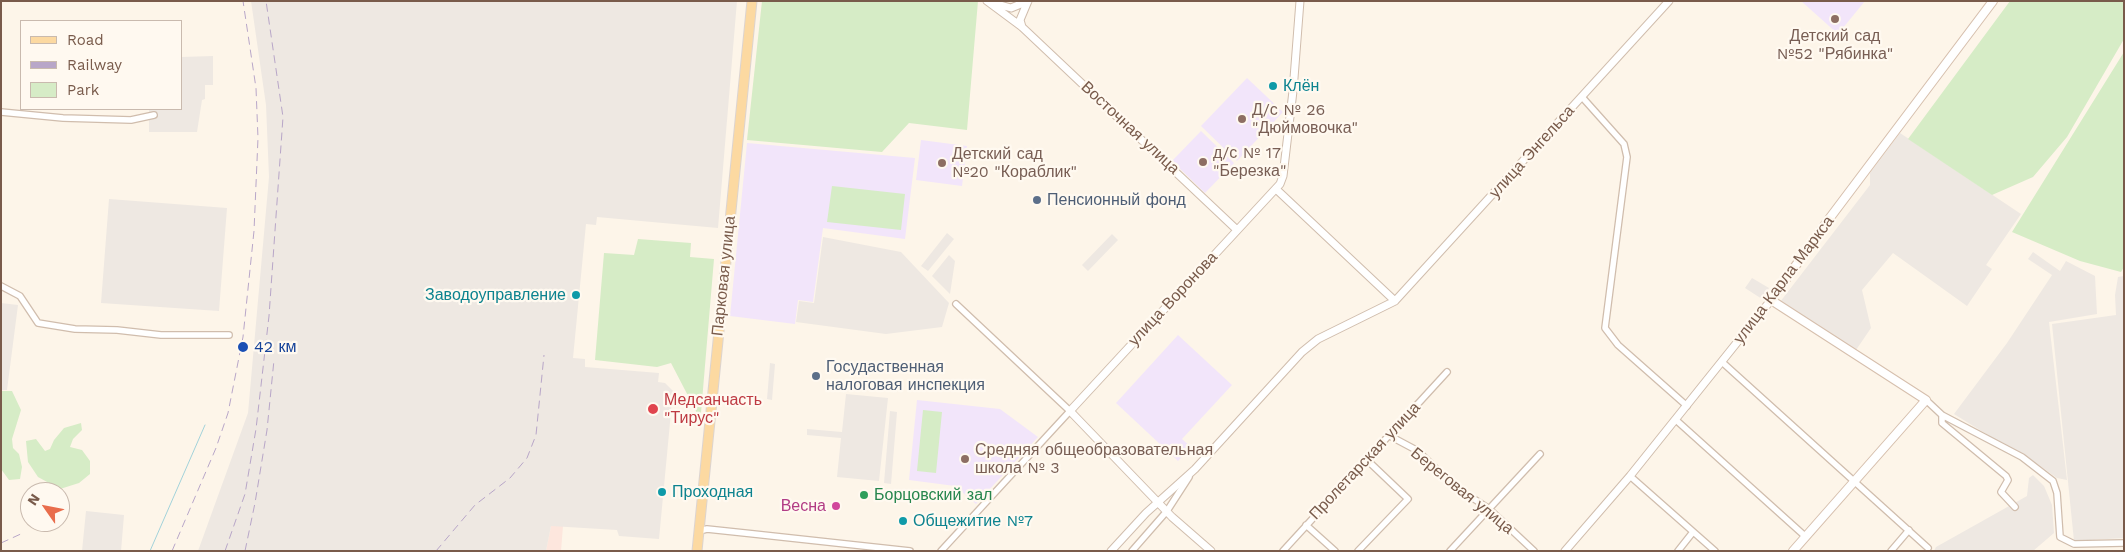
<!DOCTYPE html>
<html>
<head>
<meta charset="utf-8">
<style>
	body { margin:0 }
	#map { position:relative; width:2125px; height:552px; overflow:hidden; background:#fdf5e9; font-family:"Work Sans",sans-serif }
	canvas { display:block }
	.frame { position:absolute; inset:0; border:2px solid #795b4b; pointer-events:none }
	.legend { position:absolute; left:20px; top:20px; width:162px; height:90px; box-sizing:border-box; background:#fff9f0; border:1px solid #c9baae; margin:0; padding:6px 9px; list-style:none; font-size:15px; color:#795b4b }
	.legend li { display:flex; align-items:center; gap:10px; height:25px }
	.legend b { width:25px; border:1px solid #c9baae }
	.north { position:absolute; left:20px; top:482px; width:50px; height:50px; box-sizing:border-box; background:#fff9f0; border:1px solid #c9baae; border-radius:50%; rotate:303deg; font-size:14px; font-weight:700; line-height:20px; text-align:center; color:#795b4b }
	.north::after { content:''; display:block; margin:auto; width:18px; height:22px; background:#e96d4c; clip-path:polygon(50% 0,100% 100%,50% 72%,0 100%) }
</style>
</head>
<body>
<div id="map">
<canvas width="2125" height="552"></canvas>
<div class="frame"></div>
<ul class="legend">
<li><b style="height:6px;background:#fcd9a1"></b>Road</li>
<li><b style="height:6px;background:#b8a6c8"></b>Railway</li>
<li><b style="height:14px;background:#d6ecc6"></b>Park</li>
</ul>
<div class="north">N</div>
</div>
<script>
const ctx = document.querySelector('canvas').getContext('2d');
ctx.lineJoin = 'round';
function fillPath(path, color) { ctx.fillStyle = color; ctx.fill(path, 'evenodd'); }
const poly = rows => new Path2D(rows.map(r => 'M' + r).join(''));
function stroke(path, color, width, dash) { ctx.strokeStyle = color; ctx.lineWidth = width; ctx.lineCap = dash ? 'butt' : 'round'; ctx.setLineDash(dash || []); ctx.stroke(path); }
function drawText(font, color, halo, rows, align = 'center') {
  ctx.font = font + ' "Work Sans",sans-serif'; ctx.lineWidth = 4.5; ctx.setLineDash([]); ctx.textBaseline = 'middle'; ctx.strokeStyle = halo; ctx.fillStyle = color; for (const [text, x, y, turn = 0] of rows) {
    ctx.save(); ctx.translate(x, y); ctx.rotate((+turn || 0) * Math.PI / 180); ctx.textAlign = isNaN(turn) ? turn : align; if (halo) ctx.strokeText(text, 0, 0); ctx.fillText(text, 0, 0); ctx.restore();
  }
}
fillPath(poly([
	[551,526,563,526,561,551,546,551]
]), '#fde6dd');
fillPath(poly([
	[251,1,737,1,718,228,597,217,596,225,586,224,573,358,585,359,585,367,659,373,658,382,665,383,673,391,659,539,619,536,617,530,551,526,546,551,198,551,248,413,269,177,266,105],
	[213,56,213,85,205,85,205,99,202,100,197,132,149,132,149,109,181,109,181,57],
	[1900,133,2021,214,1986,265,1992,269,1967,306,1893,253,1862,290,1871,328,1856,350,1780,302,1870,185,1870,173],
	[109,199,227,208,219,311,101,303],
	[947,233,954,239,928,271,921,266],
	[1112,234,1118,240,1088,271,1082,265],
	[823,237,901,252,949,303,942,327,886,334,796,322,799,301,814,303],
	[2033,252,2060,271,2066,261,2095,276,2097,314,2049,322,2067,480,2057,478,2019,451,1991,437,1954,414,2007,343,2052,275,2028,259],
	[949,255,955,261,950,294,932,276],
	[2124,276,2124,538,2074,541,2052,324,2116,315,2115,295,2118,277],
	[1752,278,1769,288,1762,299,1745,288],
	[1,303,18,305,7,390,1,390],
	[770,363,775,364,772,400,767,399],
	[846,394,888,398,879,481,837,477,841,438,807,435,807,429,842,432],
	[890,411,897,412,891,484,884,483],
	[2033,475,2044,486,2052,505,2054,533,2033,551,1934,551,1936,547,2027,496,2029,478],
	[86,511,124,515,121,551,82,551]
]), '#eee8e2');
fillPath(poly([
	[1801,1,1865,1,1838,34],
	[1247,78,1283,112,1237,161,1201,126],
	[1201,131,1234,163,1205,193,1172,161],
	[921,140,967,146,962,186,916,180],
	[747,143,915,158,905,239,823,228,813,302,798,300,795,324,730,316],
	[1178,335,1232,385,1182,439,1191,447,1178,461,1116,403],
	[917,400,1000,409,1038,437,976,504,955,486,909,480]
]), '#f2e5fa');
fillPath(poly([
	[762,1,978,1,967,130,909,123,882,152,747,140],
	[2010,1,2124,1,2124,39,2067,137,2033,177,1992,195,1908,139],
	[2124,52,2124,267,2121,272,2080,261,2012,232],
	[832,186,905,194,901,230,827,222],
	[638,239,691,243,690,257,714,259,701,413,697,413,671,363,657,367,595,360,604,253,634,255],
	[1,391,12,391,21,410,12,439,13,448,19,454,22,467,20,479,9,480,1,469],
	[923,410,942,412,936,473,917,471],
	[81,423,82,430,73,439,70,447,82,450,90,461,90,474,79,483,60,489,38,477,28,462,26,441,36,439,45,451,50,449,54,440,64,428]
]), '#d6ecc6');
stroke(poly([
	[150,551,205,425]
]), '#a2d2da', 1);
const minor = poly([
	[1582,97,1624,144,1627,157,1605,328,1618,345,1687,406],
	[1,112,63,118,131,120,154,115],
	[1,286,20,296,38,323,75,329,117,330,161,335,229,335],
	[1722,362,1928,548],
	[1926,400,1942,415,2022,457,2053,481,2057,493,2060,537,2074,544,2124,543],
	[1942,415,1942,423,2006,476,2008,480,2001,492,2015,507],
	[1676,420,1806,537],
	[1388,435,1418,451,1454,486,1488,508,1534,551],
	[1630,476,1715,551],
	[1306,525,1335,551],
	[699,531,707,529,754,534,910,551],
	[941,551,1070,411,956,304],
	[1132,551,1167,511,1189,477],
	[1283,551,1447,372],
	[1358,551,1408,499,1366,459],
	[1450,551,1540,454],
	[1678,551,1693,532],
	[1891,551,1909,530]
]);
const tertiary = poly([
	[987,1,1022,27,1237,230],
	[993,3,1011,8,1028,1],
	[1022,27,1020,20,1028,1],
	[1276,189,1395,301],
	[1111,551,1146,513,1195,469,1302,352,1318,339,1395,301,1669,1],
	[1211,551,1172,517,1070,411,1280,184,1283,176,1293,91,1300,1],
	[1565,551,1630,476,1771,300]
]);
const secondary = poly([
	[1793,551,1926,400,1771,300,1829,219,1993,1]
]);
const primary = poly([
	[697,551,752,1]
]);
stroke(minor, '#d0bdad', 8);
stroke(tertiary, '#d0bdad', 9);
stroke(secondary, '#d6bfad', 10);
stroke(primary, '#dcd4d0', 11);
stroke(minor, '#fff', 5.5);
stroke(tertiary, '#fff', 7);
stroke(secondary, '#fff', 8);
stroke(primary, '#fcd9a1', 9);
stroke(poly([
	[1,543,23,533],
	[172,551,216,448,228,413,243,337,254,231,258,138,256,88,243,1],
	[225,551,245,494,256,429,269,316,283,117,266,1],
	[245,551,255,503,267,430,274,360],
	[436,551,475,505,510,478,527,458,536,435,544,355]
]), '#b8a6c8', 1, [8, 5]);
for (const [x, y, r, color] of [
	[1835,19,5,"#8d6e63"],
	[1273,86,5,"#0f9aa8"],
	[1242,119,5,"#8d6e63"],
	[1203,162,5,"#8d6e63"],
	[942,163,5,"#8d6e63"],
	[1037,200,5,"#5c6f8a"],
	[576,295,5,"#0f9aa8"],
	[243,347,6,"#1a4fb4"],
	[816,376,5,"#5c6f8a"],
	[653,409,6,"#e0444e"],
	[965,459,5,"#8d6e63"],
	[662,492,5,"#0f9aa8"],
	[864,495,5,"#2e9e5b"],
	[836,506,5,"#d1479c"],
	[903,521,5,"#0f9aa8"]
]) { const dot = new Path2D(); dot.arc(x, y, r, 0, 2 * Math.PI); ctx.fillStyle = color; ctx.fill(dot); stroke(dot, '#fff9f0', 2); }
drawText('16px', '#785e54', '#fff9f0', [
	["Детский сад",1835,36,"center"],
	["№52 \"Рябинка\"",1835,54,"center"],
	["Д/с № 26",1252,110],
	["\"Дюймовочка\"",1252,128],
	["д/с № 17",1213,153],
	["\"Березка\"",1213,171],
	["Детский сад",952,154],
	["№20 \"Кораблик\"",952,172],
	["Средняя общеобразовательная",975,450],
	["школа № 3",975,468]
], 'left');
drawText('16px', '#0d838f', '#fff9f0', [
	["Клён",1283,86],
	["Заводоуправление",566,295,"right"],
	["Проходная",672,492],
	["Общежитие №7",913,521]
], 'left');
drawText('16px', '#795b4b', '#fff9f0', [
	["Восточная улица",1130,128,43],
	["улица Энгельса",1532,152,-48],
	["Парковая улица",724,276,-84],
	["улица Карла Маркса",1784,280,-53],
	["улица Воронова",1173,299,-47],
	["Пролетарская улица",1365,461,-47],
	["Береговая улица",1462,491,39]
]);
drawText('16px', '#4e5e75', '#fff9f0', [
	["Пенсионный фонд",1047,200],
	["Госудаственная",826,367],
	["налоговая инспекция",826,385]
], 'left');
drawText('16px', '#164399', '#fff9f0', [
	["42 км",254,347]
], 'left');
drawText('16px', '#be3a42', '#fff9f0', [
	["Медсанчасть",664,400],
	["\"Тирус\"",664,418]
], 'left');
drawText('16px', '#27864d', '#fff9f0', [
	["Борцовский зал",874,495]
], 'left');
drawText('16px', '#b23c85', '#fff9f0', [
	["Весна",826,506]
], 'right');
</script>
</body>
</html>
